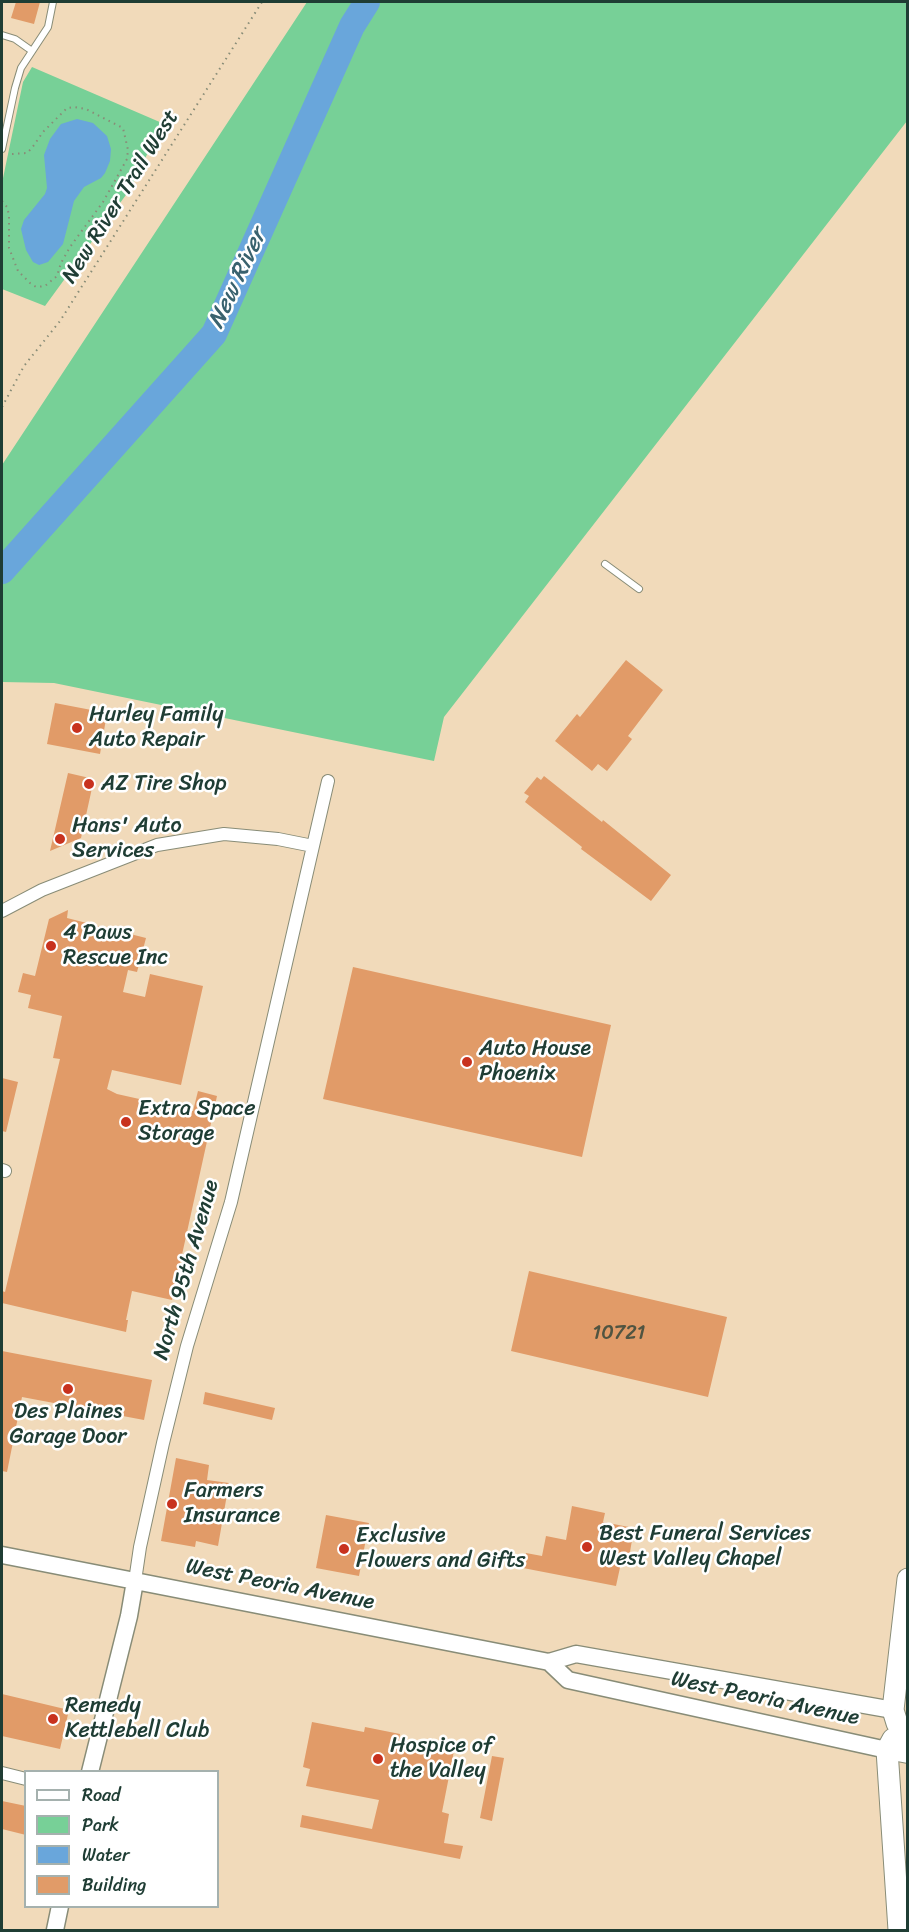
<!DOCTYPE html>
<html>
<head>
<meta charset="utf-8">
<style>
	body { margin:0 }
	#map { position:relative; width:909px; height:1932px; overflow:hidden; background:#f1daba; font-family:Sriracha,sans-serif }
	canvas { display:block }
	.frame { position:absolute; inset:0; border:3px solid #1f3d34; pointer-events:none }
	.legend { position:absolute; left:24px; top:1770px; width:195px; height:138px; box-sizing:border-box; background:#fff; border:2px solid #a5b1ae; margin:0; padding:8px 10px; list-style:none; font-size:18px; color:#1f3d34 }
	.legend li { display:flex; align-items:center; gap:12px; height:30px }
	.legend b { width:30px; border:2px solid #a5b1ae }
</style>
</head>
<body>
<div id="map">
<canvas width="909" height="1932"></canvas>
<div class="frame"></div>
<ul class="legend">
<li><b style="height:8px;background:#fff"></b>Road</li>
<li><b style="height:16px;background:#77d097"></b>Park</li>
<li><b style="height:16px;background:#69a6db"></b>Water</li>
<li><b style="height:16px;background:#e19b68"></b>Building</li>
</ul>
</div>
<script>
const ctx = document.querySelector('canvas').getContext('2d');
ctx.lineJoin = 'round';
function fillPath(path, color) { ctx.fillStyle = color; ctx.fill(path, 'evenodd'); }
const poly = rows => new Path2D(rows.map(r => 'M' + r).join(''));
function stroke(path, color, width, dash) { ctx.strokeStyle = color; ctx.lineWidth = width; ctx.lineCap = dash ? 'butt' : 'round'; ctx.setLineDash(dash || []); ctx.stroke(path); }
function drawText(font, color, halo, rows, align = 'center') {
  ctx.font = font + ' Sriracha,sans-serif'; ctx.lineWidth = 5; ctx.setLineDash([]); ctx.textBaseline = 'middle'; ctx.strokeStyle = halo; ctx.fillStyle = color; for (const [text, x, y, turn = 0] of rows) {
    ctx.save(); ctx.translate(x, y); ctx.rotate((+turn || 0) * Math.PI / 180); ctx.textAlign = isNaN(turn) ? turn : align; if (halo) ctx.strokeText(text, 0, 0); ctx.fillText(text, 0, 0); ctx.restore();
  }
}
fillPath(poly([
	[307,2,907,2,907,121,444,717,434,761,54,683,2,682,2,465],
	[32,67,162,123,131,188,45,306,2,289,2,183,23,82]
]), '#77d097');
fillPath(poly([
	[77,119,93,123,107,136,111,149,110,161,105,173,101,178,84,187,74,201,63,244,48,262,39,265,33,262,26,250,21,229,24,220,45,194,47,188,44,155,50,139,61,124]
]), '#69a6db');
stroke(poly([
	[2,571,214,334,352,26,367,2]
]), '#69a6db', 26);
fillPath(poly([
	[16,2,40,2,34,24,11,18],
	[626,660,663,690,628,736,632,739,607,771,598,764,592,771,555,741,577,714,580,717],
	[55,703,107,713,100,754,47,744],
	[68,773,94,779,81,838,50,851],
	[544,776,602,822,603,820,671,875,651,901,581,849,582,847,525,802,529,796,524,793,537,777,541,780],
	[68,910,67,918,146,938,137,972,128,970,123,992,145,997,150,974,203,986,181,1085,112,1070,107,1089,117,1094,193,1111,198,1091,217,1096,172,1300,132,1291,126,1320,128,1320,126,1332,2,1303,2,1291,5,1292,60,1059,53,1058,62,1016,28,1008,31,995,18,992,23,973,35,976,49,919],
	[353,967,611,1025,582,1157,323,1099],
	[2,1078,18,1082,6,1132,2,1131],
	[529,1271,727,1317,708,1397,511,1351],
	[2,1351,152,1380,144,1420,22,1397,7,1472,2,1471],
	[205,1392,275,1408,272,1420,203,1404],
	[176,1458,209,1465,207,1480,229,1483,218,1546,196,1541,195,1547,161,1541],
	[572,1506,605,1513,603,1522,634,1528,628,1564,621,1563,616,1586,523,1568,526,1553,542,1556,546,1536,566,1540],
	[326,1515,369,1523,359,1576,316,1568],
	[2,1694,69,1710,60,1749,2,1736],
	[312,1722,364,1732,365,1727,400,1734,399,1740,454,1751,442,1812,449,1814,444,1843,463,1846,460,1859,300,1827,302,1815,372,1829,379,1800,306,1786,310,1769,303,1767],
	[492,1756,504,1758,492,1821,480,1818],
	[2,1801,26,1806,26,1835,2,1829]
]), '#e19b68');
const lane = poly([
	[2,35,15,39,32,51],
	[2,149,15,88,21,68,48,27,53,2],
	[605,564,639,589]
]);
const street = poly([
	[2,911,42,890,157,845,224,834,278,839,313,846],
	[2,1170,5,1171],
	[135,1581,140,1547,163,1443,187,1346,231,1202,328,781],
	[2,1773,26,1779]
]);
const secondary = poly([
	[2,1555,549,1662,576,1654,893,1710],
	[549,1662,568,1680,887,1750],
	[90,1772,129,1616,135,1581],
	[55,1930,60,1906]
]);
const primary = poly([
	[887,1750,908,1754]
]);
const highway = poly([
	[908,1579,893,1710,897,1723,908,1738],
	[899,1930,887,1750,893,1739,908,1730]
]);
stroke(lane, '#888c77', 8);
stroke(street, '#888c77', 14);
stroke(secondary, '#888c77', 19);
stroke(primary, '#888c77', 20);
stroke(highway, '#888c77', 23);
stroke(poly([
	[2,201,7,207,9,215,9,248,18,271,30,283,36,287,45,286,57,276,61,263,70,247,103,202,112,186,127,159,128,150,123,128,86,109,74,107,67,108,43,132,32,148,27,153,12,154],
	[2,407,24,366,60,321,262,2]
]), '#888c77', 2, [1.5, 4.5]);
stroke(lane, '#fff', 6);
stroke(street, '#fff', 12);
stroke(secondary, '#fff', 16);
stroke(primary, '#fff', 18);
stroke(highway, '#fff', 21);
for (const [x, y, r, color] of [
	[77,728,6,"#c8321e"],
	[89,784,6,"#c8321e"],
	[60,839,6,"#c8321e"],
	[51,946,6,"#c8321e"],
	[467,1062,6,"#c8321e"],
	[126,1122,6,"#c8321e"],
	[68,1389,6,"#c8321e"],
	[172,1504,6,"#c8321e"],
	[587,1547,6,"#c8321e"],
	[344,1549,6,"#c8321e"],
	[53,1719,6,"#c8321e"],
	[378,1759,6,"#c8321e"]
]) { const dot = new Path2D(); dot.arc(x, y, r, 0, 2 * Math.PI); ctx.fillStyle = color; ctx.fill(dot); stroke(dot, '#fff', 2); }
drawText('20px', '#505441', null, [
	["10721",619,1334]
]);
drawText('22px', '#1f3d34', '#fff', [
	["New River Trail West",121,197,-58],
	["North 95th Avenue",187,1270,-74],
	["West Peoria Avenue",280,1585,11],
	["West Peoria Avenue",765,1699,12]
]);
drawText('22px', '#1f3d34', '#fff', [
	["Hurley Family",89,715],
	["Auto Repair",89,740],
	["AZ Tire Shop",101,784],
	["Hans' Auto",72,826],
	["Services",72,851],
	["4 Paws",63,933],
	["Rescue Inc",63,958],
	["Auto House",479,1049],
	["Phoenix",479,1074],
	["Extra Space",138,1109],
	["Storage",138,1134],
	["Des Plaines",68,1412,"center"],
	["Garage Door",68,1437,"center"],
	["Farmers",184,1491],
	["Insurance",184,1516],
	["Best Funeral Services",599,1534],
	["West Valley Chapel",599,1559],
	["Exclusive",356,1536],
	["Flowers and Gifts",356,1561],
	["Remedy",65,1706],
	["Kettlebell Club",65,1731],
	["Hospice of",390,1746],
	["the Valley",390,1771]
], 'left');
drawText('italic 24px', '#39626e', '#fff', [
	["New River",238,279,-65]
]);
</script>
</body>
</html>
